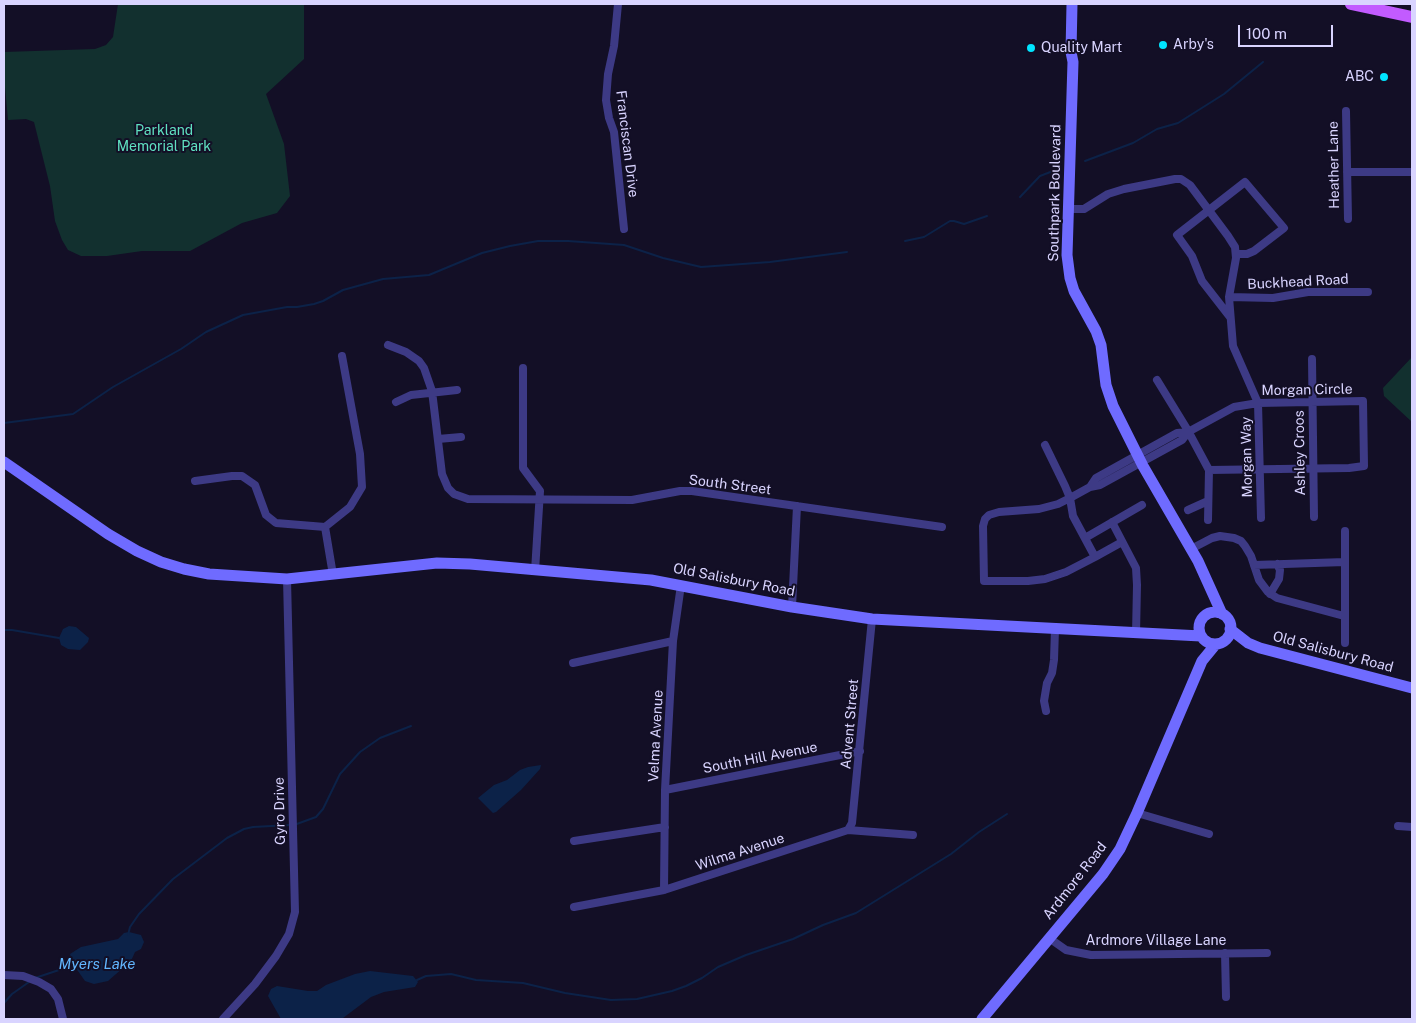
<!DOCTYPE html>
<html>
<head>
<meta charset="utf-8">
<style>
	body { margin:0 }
	#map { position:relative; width:1416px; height:1023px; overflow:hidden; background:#130f26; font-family:"Public Sans",sans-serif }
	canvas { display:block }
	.frame { position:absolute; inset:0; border:5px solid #d9d4ff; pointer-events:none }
	.scale { position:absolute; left:1238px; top:25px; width:95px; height:22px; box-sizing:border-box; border:2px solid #d9d4ff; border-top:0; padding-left:6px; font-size:15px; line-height:18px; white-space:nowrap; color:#d9d4ff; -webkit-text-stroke:4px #130f26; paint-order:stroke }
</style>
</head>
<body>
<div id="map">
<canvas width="1416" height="1023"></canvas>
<div class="frame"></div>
<div class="scale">100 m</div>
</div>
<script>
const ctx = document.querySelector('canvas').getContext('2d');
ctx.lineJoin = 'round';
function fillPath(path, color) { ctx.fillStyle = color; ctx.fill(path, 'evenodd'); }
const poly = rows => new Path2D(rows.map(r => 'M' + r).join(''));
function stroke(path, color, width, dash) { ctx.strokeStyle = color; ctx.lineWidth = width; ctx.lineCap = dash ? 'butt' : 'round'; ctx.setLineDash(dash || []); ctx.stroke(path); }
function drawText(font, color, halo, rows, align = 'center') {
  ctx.font = font + ' "Public Sans",sans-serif'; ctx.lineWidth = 4; ctx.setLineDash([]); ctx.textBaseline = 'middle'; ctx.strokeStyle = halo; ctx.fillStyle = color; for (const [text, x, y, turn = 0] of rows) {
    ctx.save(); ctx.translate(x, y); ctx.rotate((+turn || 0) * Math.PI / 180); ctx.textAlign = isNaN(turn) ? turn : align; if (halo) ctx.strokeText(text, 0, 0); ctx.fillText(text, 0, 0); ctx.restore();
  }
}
fillPath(poly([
	[118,4,304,4,304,59,266,94,284,144,290,196,277,213,242,223,190,251,142,251,107,256,81,256,68,250,62,240,55,221,50,186,34,122,26,119,8,120,4,76,4,52,95,49,106,45,113,37],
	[1412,357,1412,422,1384,396,1383,388]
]), '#12302f');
fillPath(poly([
	[69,626,76,627,89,638,88,642,80,650,68,649,61,645,59,638,63,629],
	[541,765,540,769,521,790,496,812,493,813,478,798,494,785,507,780,520,770,528,767],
	[129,932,141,935,144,942,141,949,135,952,131,961,108,981,94,984,85,981,73,964,70,954,81,947,118,939,124,933],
	[370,971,413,976,418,982,415,987,384,992,371,997,343,1018,339,1019,281,1019,268,996,271,989,277,986,308,991,317,991,326,985,355,974]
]), '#0c2248');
stroke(poly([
	[1085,161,1133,143,1157,129,1178,123,1224,94,1263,62],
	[1020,197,1040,176,1053,171],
	[905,241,924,237,950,221,954,221,964,224,987,216],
	[4,423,73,414,113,387,181,349,206,332,243,315,287,307,297,307,314,304,323,301,343,290,383,279,429,275,482,253,510,246,538,241,568,241,624,245,663,258,701,267,770,262,847,252],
	[4,630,12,630,59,638],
	[294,825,316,817,323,809,340,774,360,752,380,738,411,726],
	[128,935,130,927,139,914,173,879,227,838,244,829,253,827,290,825],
	[35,978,65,968],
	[417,980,426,976,451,974,476,980,523,983,565,993,611,1000,637,999,672,991,686,986,702,978,718,967,746,955,793,939,823,925,856,913,951,854,979,832,1007,814],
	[4,1003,12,994,29,982]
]), '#0c2248', 2);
stroke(poly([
	[618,4,614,46,608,74,606,100,609,118,614,132,624,229],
	[1346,111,1348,219],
	[1347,172,1412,172],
	[1069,209,1084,209,1108,194,1124,189,1175,179,1181,179,1190,185,1228,236,1235,247,1236,258,1229,297,1233,346,1258,403,1261,518],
	[1229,297,1273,298,1308,292,1368,292],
	[1230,317,1202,281,1192,256,1177,235,1245,182,1284,228,1254,251,1247,254,1236,254],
	[388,345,406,352,419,361,424,368,432,391,442,474,448,488,454,494,468,499,632,500,680,491,692,491,942,527],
	[1312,359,1314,517],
	[523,368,523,468,540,491,535,571],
	[1157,380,1187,429,1209,470,1208,520],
	[396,402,411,395,457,390],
	[438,439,461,437],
	[1045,445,1065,486,1070,498,1073,516,1095,557,1066,572,1045,579,1028,581,984,581,983,526,985,519,989,515,999,512,1039,509,1058,504,1070,498,1090,487,1100,485,1182,440,1188,432],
	[195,481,232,476,242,476,255,485,266,515,276,523,325,527],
	[1090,487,1096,478,1177,433,1188,432,1234,407,1258,403,1363,401,1364,466,1349,468,1209,470],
	[1188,510,1208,501],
	[1112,522,1136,568,1137,585,1136,634],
	[1345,531,1345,643],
	[1085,538,1142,505],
	[1191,549,1212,538,1220,536,1234,538,1241,541,1245,546,1251,556,1259,580,1268,592,1277,598,1344,616],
	[1095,557,1122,542],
	[1254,565,1345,562],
	[333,575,325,527,350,507,362,487,360,454,342,356],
	[1270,594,1279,579,1280,570,1277,564],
	[792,607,797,506],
	[573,663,673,641],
	[1046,711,1044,701,1047,683,1052,673,1054,660,1055,629],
	[665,790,860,751],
	[1137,813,1209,834],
	[1398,826,1412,827],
	[848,830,852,823,872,619],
	[574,841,665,827],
	[664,890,665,790,673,641,681,585],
	[574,907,664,890,848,830,913,835],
	[1049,938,1066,950,1091,955,1267,953],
	[1225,953,1226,997],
	[4,975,23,976,39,982,51,989,58,999,63,1019],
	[223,1019,255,984,276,956,289,934,295,912,287,579]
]), '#3d3a85', 8);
stroke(poly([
	[1072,4,1071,52,1073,62,1067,255,1070,278,1074,291,1096,331,1101,345,1106,385,1113,406,1143,466,1198,561,1222,614],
	[4,462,108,534,137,551,161,562,184,569,209,574,287,579,437,563,470,564,651,580,792,607,872,619,1201,636],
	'1199 628a16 16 0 1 1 32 0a16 16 0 1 1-32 0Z',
	[1230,629,1248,643,1260,648,1412,688],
	[982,1019,1103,874,1120,849,1137,813,1202,661,1216,644]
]), '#6f6bff', 11);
stroke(poly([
	[1351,4,1412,17]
]), '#c25bff', 12);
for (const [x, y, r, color] of [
	[1163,45,5,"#00e5ff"],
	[1031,48,5,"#00e5ff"],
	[1384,77,5,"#00e5ff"]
]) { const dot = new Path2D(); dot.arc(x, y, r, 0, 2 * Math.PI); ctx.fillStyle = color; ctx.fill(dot); stroke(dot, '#130f26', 2); }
drawText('14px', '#d9d4ff', '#130f26', [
	["Arby's",1173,45],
	["Quality Mart",1041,48],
	["ABC",1374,77,"right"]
], 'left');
drawText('14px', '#5fe0c0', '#130f26', [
	["Parkland",164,131],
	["Memorial Park",164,147]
]);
drawText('14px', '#d9d4ff', '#130f26', [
	["Franciscan Drive",627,144,83],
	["Heather Lane",1334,165,-91],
	["Southpark Boulevard",1055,193,-89],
	["Buckhead Road",1298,282,-3],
	["Morgan Circle",1307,390,-1],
	["Ashley Croos",1300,453,-91],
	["Morgan Way",1247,457,-91],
	["South Street",730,485,7],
	["Old Salisbury Road",734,580,11],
	["Old Salisbury Road",1333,652,15],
	["Advent Street",850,724,-85],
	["Velma Avenue",656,736,-87],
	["South Hill Avenue",760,758,-11],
	["Gyro Drive",280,811,-91],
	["Wilma Avenue",740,852,-18],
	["Ardmore Road",1075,881,-52],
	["Ardmore Village Lane",1156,941]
]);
drawText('italic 15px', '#62b6ff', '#130f26', [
	["Myers Lake",97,964]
]);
</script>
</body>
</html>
